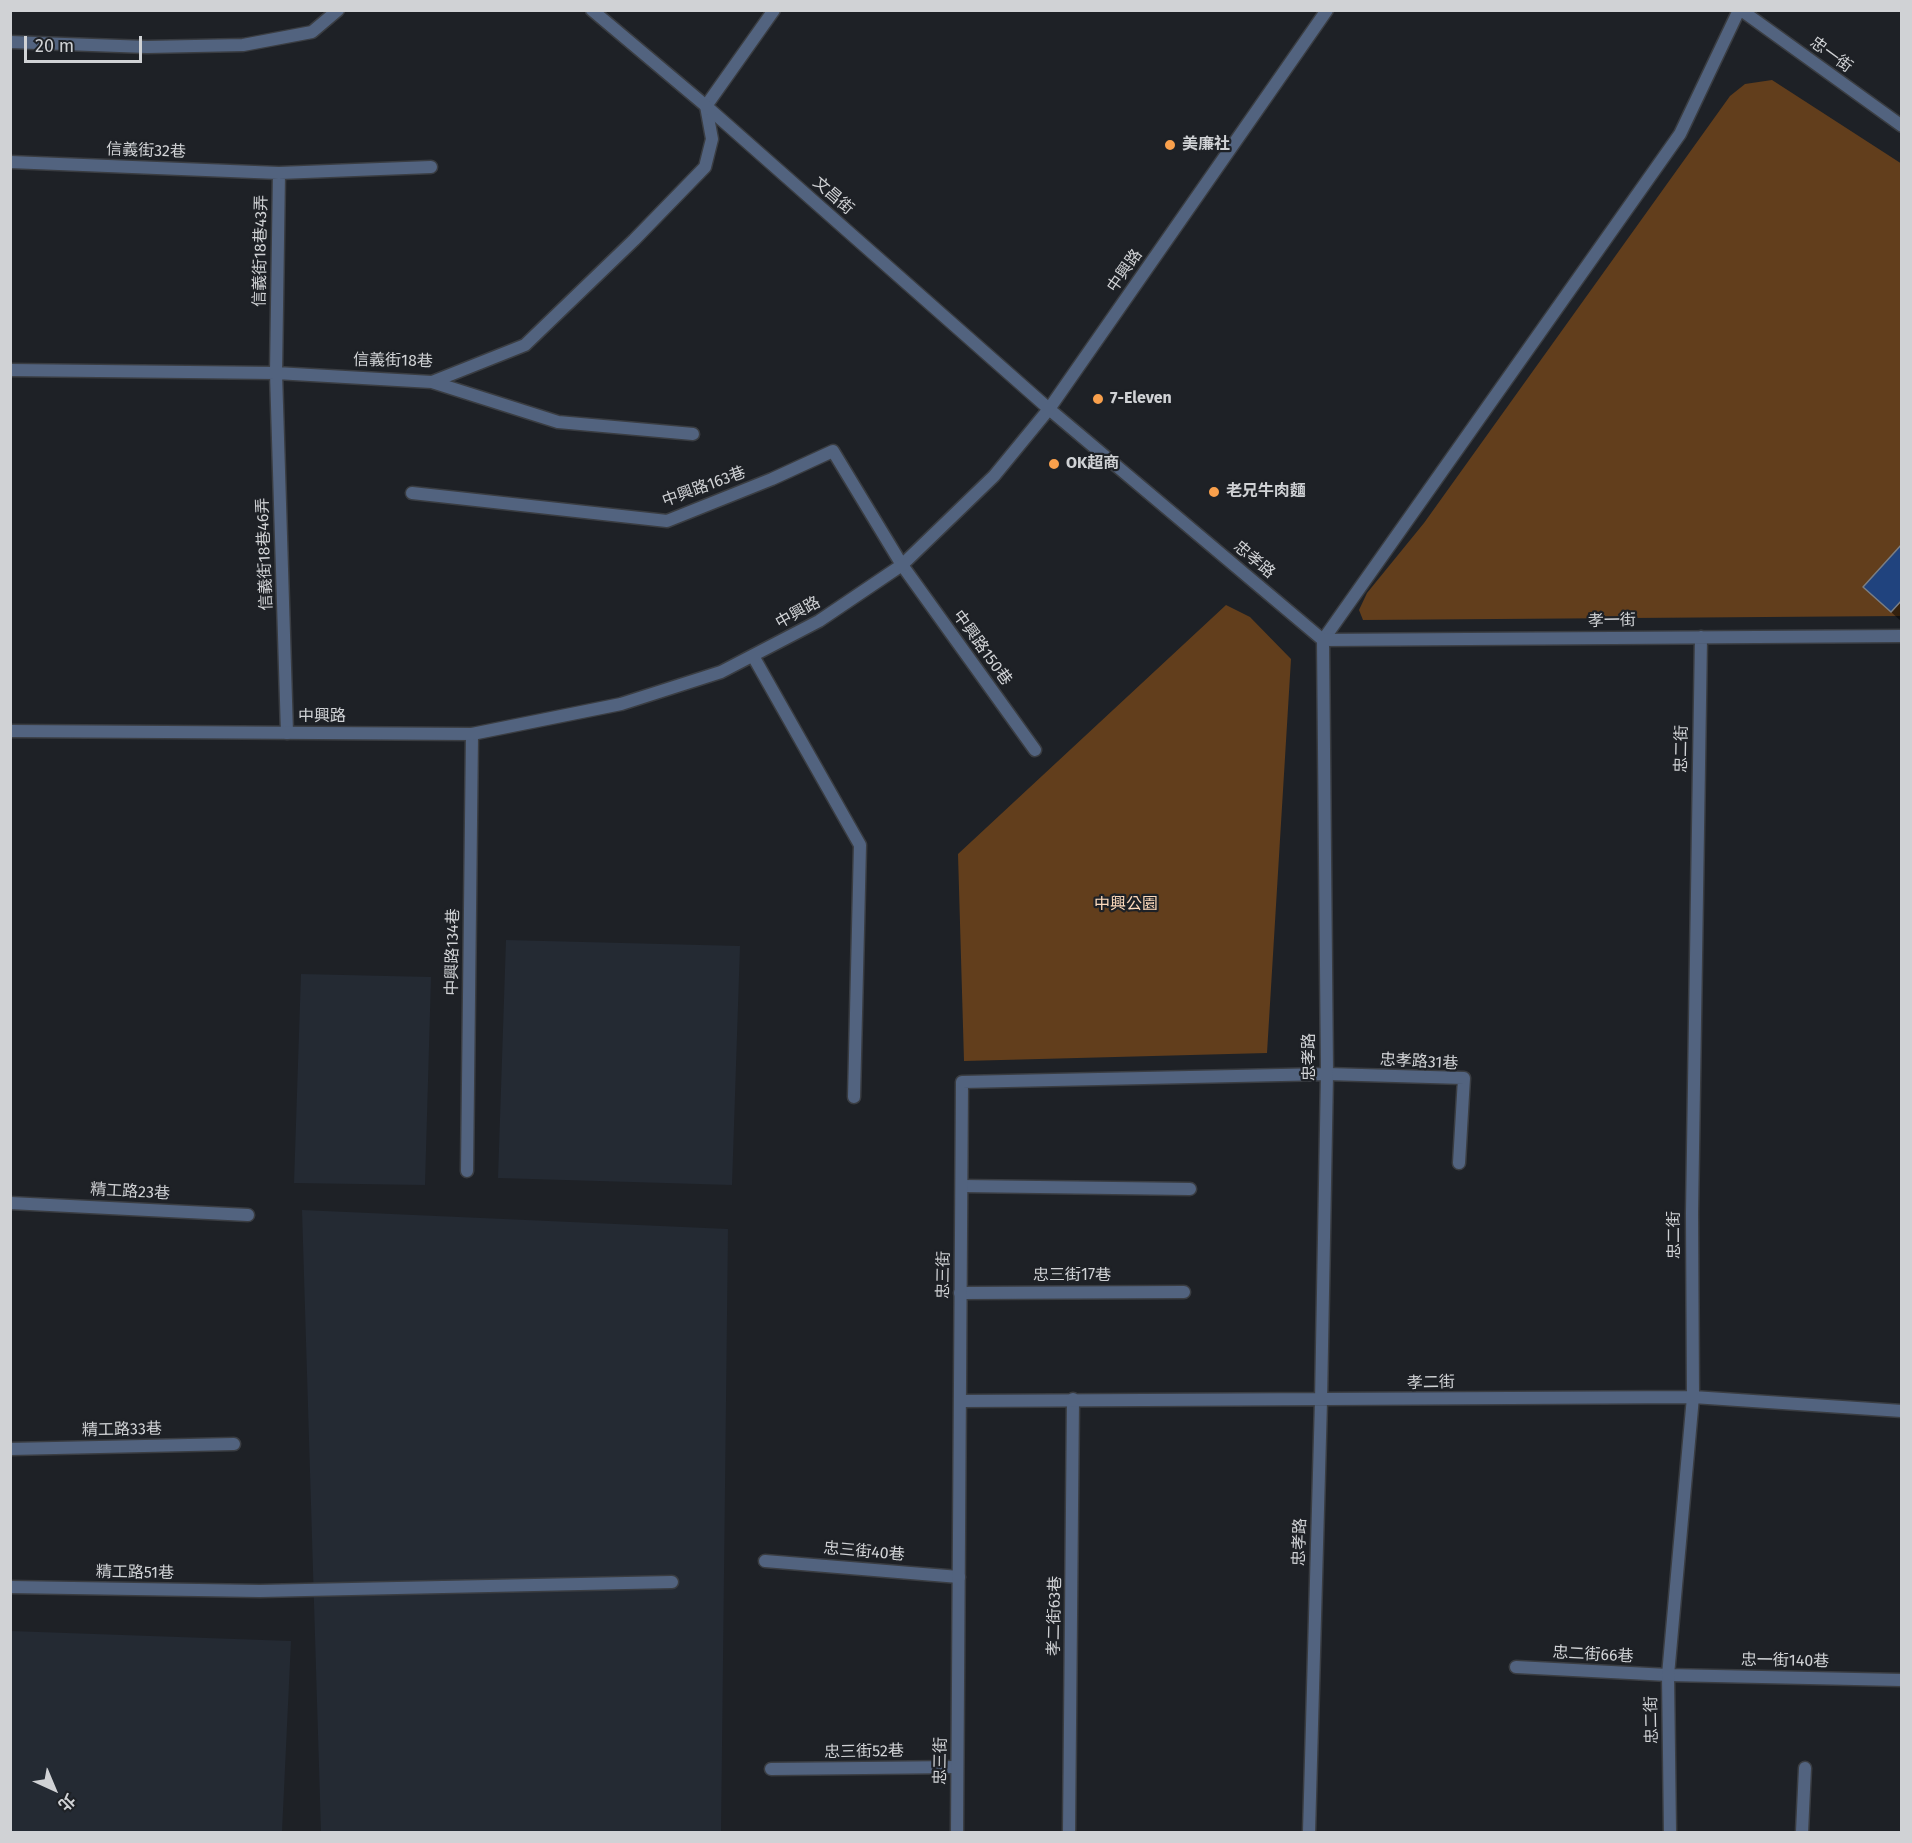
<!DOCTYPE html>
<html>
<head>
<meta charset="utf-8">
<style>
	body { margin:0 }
	#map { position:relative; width:1912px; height:1843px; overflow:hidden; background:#1e2126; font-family:"Fira Sans","Noto Sans TC",sans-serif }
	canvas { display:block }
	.frame { position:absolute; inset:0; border:12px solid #d0d2d5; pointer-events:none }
	.north { position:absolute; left:24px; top:1759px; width:60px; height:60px; -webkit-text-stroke:4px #1e2126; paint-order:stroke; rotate:136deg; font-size:16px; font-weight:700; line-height:24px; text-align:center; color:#d0d2d5 }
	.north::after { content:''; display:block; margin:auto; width:21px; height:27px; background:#d0d2d5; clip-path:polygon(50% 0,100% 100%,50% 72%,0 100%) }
	.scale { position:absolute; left:24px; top:36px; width:118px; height:27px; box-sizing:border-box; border:3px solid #d0d2d5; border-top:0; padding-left:8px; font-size:18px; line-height:21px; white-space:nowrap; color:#d0d2d5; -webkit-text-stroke:4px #1e2126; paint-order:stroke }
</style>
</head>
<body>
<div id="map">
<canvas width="1912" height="1843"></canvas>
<div class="frame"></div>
<div class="north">北</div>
<div class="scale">20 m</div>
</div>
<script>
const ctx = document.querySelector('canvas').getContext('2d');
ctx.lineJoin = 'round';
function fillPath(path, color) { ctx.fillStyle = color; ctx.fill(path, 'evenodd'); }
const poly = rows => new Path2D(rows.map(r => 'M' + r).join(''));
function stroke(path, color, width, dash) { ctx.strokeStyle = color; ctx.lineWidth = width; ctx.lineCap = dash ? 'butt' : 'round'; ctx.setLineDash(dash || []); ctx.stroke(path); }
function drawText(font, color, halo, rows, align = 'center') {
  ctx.font = font + ' "Fira Sans","Noto Sans TC",sans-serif'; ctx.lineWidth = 4.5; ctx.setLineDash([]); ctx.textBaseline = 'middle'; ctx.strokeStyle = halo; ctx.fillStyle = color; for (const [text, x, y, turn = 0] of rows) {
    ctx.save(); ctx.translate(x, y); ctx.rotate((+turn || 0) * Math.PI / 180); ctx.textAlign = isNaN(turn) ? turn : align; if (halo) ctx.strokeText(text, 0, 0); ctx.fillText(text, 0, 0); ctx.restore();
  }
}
fillPath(poly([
	[506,940,740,946,732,1185,498,1178],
	[301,974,431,977,425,1185,294,1183],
	[302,1210,728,1229,721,1832,321,1832],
	[11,1631,291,1641,282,1832,11,1832]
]), '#242a33');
fillPath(poly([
	[1772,80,1902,164,1901,616,1363,620,1359,610,1367,593,1424,523,1730,96,1745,84],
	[1226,605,1250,617,1291,659,1267,1053,964,1061,958,854]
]), '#623e1c');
fillPath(poly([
	[1902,546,1902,622,1879,601]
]), '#0007');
const building = poly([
	[1902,544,1902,600,1891,612,1863,587,1902,544]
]);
fillPath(building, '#20437e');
stroke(building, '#7a7e84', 1.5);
const service = poly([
	[10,42,147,47,243,45,312,32,338,10],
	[10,162,279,173],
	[10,370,276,373,432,382,525,345,634,240,705,167,712,139,706,106,774,10],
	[432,382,558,422,693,434],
	[412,493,667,521,772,479,833,451,902,565,1035,750],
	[1323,640,1680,134,1739,10],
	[287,733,276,373,279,173,431,167],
	[1327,1074,1464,1078,1459,1163],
	[467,1171,472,734],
	[962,1186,1190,1189],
	[10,1203,248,1215],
	[960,1293,1184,1292],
	[10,1449,234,1444],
	[765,1561,959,1577],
	[10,1587,260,1591,672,1582],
	[1516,1667,1668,1675,1902,1680],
	[771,1769,957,1767],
	[1069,1832,1073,1399],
	[1802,1832,1805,1768]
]);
const minor = poly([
	[592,10,706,106,1049,409,1323,640,1327,1074,1321,1401,1309,1832],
	[1741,10,1902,126],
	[1323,640,1902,636],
	[753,656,860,845,854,1097],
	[10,731,472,734,621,704,721,672,819,621,902,565,994,476,1049,409,1327,10],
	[961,1401,1693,1397,1902,1411],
	[957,1832,962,1082,1327,1074],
	[1670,1832,1668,1675,1693,1397,1692,1213,1701,637]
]);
stroke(service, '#3a3d42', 15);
stroke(minor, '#3a3d42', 15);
stroke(service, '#52637f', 12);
stroke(minor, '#52637f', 12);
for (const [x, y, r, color] of [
	[1170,145,6,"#f9a04c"],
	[1098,399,6,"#f9a04c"],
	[1054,464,6,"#f9a04c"],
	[1214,492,6,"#f9a04c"]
]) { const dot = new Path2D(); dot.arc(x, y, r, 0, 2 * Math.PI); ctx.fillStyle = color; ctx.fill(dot); stroke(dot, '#1e2126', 2); }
drawText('16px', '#d0d2d5', '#1e2126', [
	["忠一街",1831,55,36],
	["信義街32巷",146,151,2],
	["文昌街",833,196,41],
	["信義街18巷43弄",261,251,-89],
	["中興路",1125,271,-55],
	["信義街18巷",393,361,1],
	["中興路163巷",704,487,-20],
	["信義街18巷46弄",265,554,-92],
	["忠孝路",1254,560,40],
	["中興路",798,613,-29],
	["孝一街",1612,621,-1],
	["中興路150巷",982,648,54],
	["中興路",322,717],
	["忠二街",1682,749,-89],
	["中興路134巷",453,952,-89],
	["忠孝路",1310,1057,-90],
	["忠孝路31巷",1419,1062,3],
	["精工路23巷",130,1192,3],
	["忠二街",1675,1235,-90],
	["忠三街",944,1275,-89],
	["忠三街17巷",1072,1276],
	["孝二街",1431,1383,-1],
	["精工路33巷",122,1430,-1],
	["忠孝路",1300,1542,-88],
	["忠三街40巷",864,1552,5],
	["精工路51巷",135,1573,1],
	["孝二街63巷",1055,1616,-89],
	["忠二街66巷",1593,1655,3],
	["忠一街140巷",1785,1661,1],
	["忠二街",1652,1720,-91],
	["忠三街52巷",864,1752,-1],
	["忠三街",941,1761,-89]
]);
drawText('bold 16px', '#d0d2d5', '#1e2126', [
	["美廉社",1182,145],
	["7-Eleven",1110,399],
	["OK超商",1066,464],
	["老兄牛肉麵",1226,492]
], 'left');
drawText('16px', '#fddabc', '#1e2126', [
	["中興公園",1126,905]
]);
</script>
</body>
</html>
